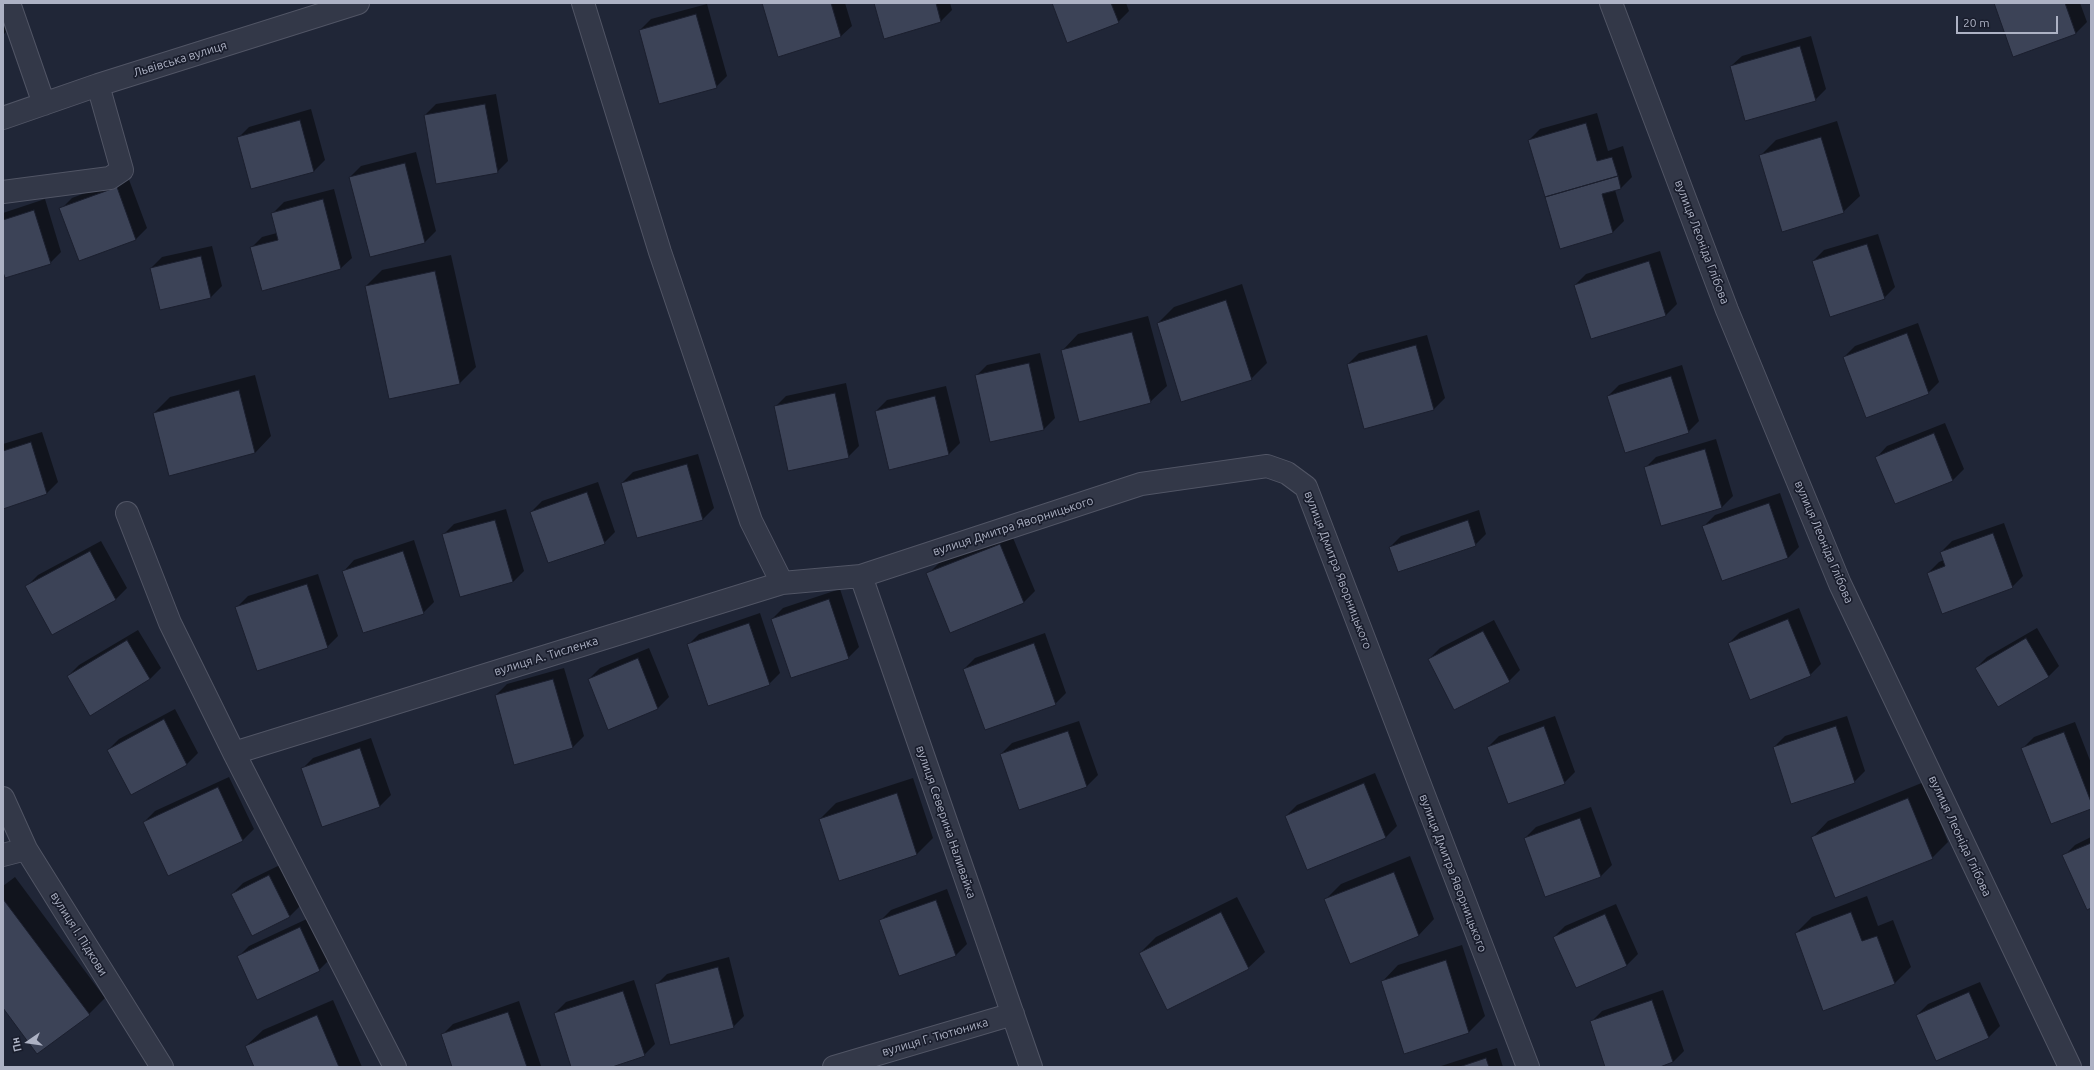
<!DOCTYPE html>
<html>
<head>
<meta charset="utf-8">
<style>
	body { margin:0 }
	#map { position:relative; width:2094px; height:1070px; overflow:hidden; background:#202637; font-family:Ubuntu,sans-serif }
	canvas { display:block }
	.frame { position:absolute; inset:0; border:4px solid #adb2c4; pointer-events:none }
	.north { position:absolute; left:8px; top:1022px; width:40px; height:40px; -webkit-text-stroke:3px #191d2c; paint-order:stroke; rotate:257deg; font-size:11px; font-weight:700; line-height:16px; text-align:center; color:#adb2c4 }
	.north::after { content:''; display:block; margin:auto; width:14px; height:18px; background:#adb2c4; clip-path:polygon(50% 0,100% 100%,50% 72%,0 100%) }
	.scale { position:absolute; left:1956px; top:16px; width:102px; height:18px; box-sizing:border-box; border:2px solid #adb2c4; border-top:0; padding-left:5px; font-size:12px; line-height:14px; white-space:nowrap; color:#adb2c4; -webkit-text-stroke:3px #191d2c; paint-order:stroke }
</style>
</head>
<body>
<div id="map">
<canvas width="2094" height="1070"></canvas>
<div class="frame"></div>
<div class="north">Пн</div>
<div class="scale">20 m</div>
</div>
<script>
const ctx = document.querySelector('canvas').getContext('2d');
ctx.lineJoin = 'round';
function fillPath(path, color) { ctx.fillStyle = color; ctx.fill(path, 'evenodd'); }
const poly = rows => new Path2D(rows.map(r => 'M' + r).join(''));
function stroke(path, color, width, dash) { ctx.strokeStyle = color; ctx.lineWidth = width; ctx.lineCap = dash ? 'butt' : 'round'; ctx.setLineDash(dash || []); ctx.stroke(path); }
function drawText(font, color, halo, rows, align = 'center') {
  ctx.font = font + ' Ubuntu,sans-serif'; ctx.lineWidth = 3.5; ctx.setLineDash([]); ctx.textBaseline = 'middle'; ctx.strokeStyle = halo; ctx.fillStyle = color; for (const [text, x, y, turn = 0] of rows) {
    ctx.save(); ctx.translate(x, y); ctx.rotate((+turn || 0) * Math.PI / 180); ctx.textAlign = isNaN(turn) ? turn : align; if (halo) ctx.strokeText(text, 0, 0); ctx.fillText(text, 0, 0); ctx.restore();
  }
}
fillPath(poly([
	[763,3,845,3,852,26,840,37],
	[875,3,950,3,952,10,941,21],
	[1053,3,1126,3,1129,11,1118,22],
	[1996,3,2080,3,2087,22,2076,33],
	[707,4,727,76,716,87,640,30,651,19],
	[3,21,6,32,3,35],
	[1811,36,1826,89,1815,100,1731,66,1742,56],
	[496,94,508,161,497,172,425,115,436,104],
	[311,109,325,160,314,171,238,138,249,127],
	[1597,113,1608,151,1623,146,1632,177,1621,188,1615,190,1624,221,1613,232,1560,247,1529,140,1540,129],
	[1837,121,1860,196,1843,212,1760,156,1776,140],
	[416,152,436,231,425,242,370,256,350,177,361,166],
	[128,177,147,228,136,239,80,260,61,209,72,198],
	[334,189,352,258,341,268,251,248,262,237,277,233,273,213,284,202],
	[45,199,61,252,50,263,3,269,3,213],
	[1878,234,1895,287,1884,298,1813,261,1824,250],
	[212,246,222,286,211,297,151,268,162,257],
	[1660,251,1677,304,1666,315,1575,285,1586,274],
	[451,255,476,367,459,384,366,286,382,270],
	[1242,284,1267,363,1251,379,1158,323,1174,307],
	[1148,316,1167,386,1150,402,1062,351,1078,334],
	[1918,323,1939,382,1928,393,1844,357,1855,346],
	[1427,335,1445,398,1434,409,1348,364,1359,353],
	[1040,353,1055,418,1044,429,976,376,987,365],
	[1682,365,1699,421,1688,432,1608,396,1619,385],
	[255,375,271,436,255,453,154,413,170,397],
	[846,383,859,446,848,457,775,407,786,396],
	[946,386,960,443,949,454,876,411,887,400],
	[1945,423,1964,469,1953,480,1896,503,1877,457,1887,446],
	[42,432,58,482,47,493,3,507,3,444],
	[1716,439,1733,496,1722,507,1645,468,1656,457],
	[698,454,714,508,703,519,637,537,622,483,633,472],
	[598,482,615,532,604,543,531,512,542,501],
	[1780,493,1799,547,1788,558,1704,526,1715,515],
	[506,509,524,571,513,582,443,535,454,524],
	[1479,510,1486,534,1475,545,1390,547,1401,536],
	[2004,523,2023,576,2012,587,1928,573,1939,562,1944,560,1941,552,1952,541],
	[1011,533,1035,591,1024,602,951,632,928,574,939,563],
	[414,540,434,602,423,613,344,571,354,560],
	[101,541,127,588,116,599,27,586,38,575],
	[318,574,338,636,327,647,237,607,248,596],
	[840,589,859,647,848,658,772,619,783,608],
	[1799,608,1821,664,1810,675,1729,643,1740,632],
	[760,613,780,673,769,684,688,645,699,634],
	[1494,620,1520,670,1509,681,1429,659,1440,648],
	[2037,628,2059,666,2048,677,1976,668,1987,657],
	[138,630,161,668,150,679,68,676,79,665],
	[1045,633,1066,693,1055,704,964,669,975,658],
	[649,648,669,697,658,708,609,728,589,679,600,668],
	[564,668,584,736,573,747,515,764,496,695,507,684],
	[175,709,198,753,187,764,131,794,108,750,119,739],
	[1555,716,1575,772,1564,783,1488,747,1499,736],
	[1847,716,1865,771,1854,782,1774,747,1785,736],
	[1079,721,1098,775,1087,786,1001,754,1012,743],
	[2075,722,2091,763,2091,808,2023,748,2034,737],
	[371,738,391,795,380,806,302,769,313,758],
	[1375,773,1397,826,1386,837,1308,869,1286,816,1297,805],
	[229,777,254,829,243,840,144,822,155,811],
	[913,778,933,838,917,854,839,879,820,819,836,803],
	[1924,782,1948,842,1932,858,1812,838,1828,821],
	[1591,807,1612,865,1601,876,1545,896,1525,838,1536,827],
	[2091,837,2091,907,2064,856,2075,845],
	[1410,856,1434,919,1418,936,1325,900,1341,884],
	[280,865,300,906,289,917,232,894,243,883],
	[15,877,105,998,89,1014,3,1006,3,886],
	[947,889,967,944,956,955,900,975,880,921,891,910],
	[1867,896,1878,926,1893,920,1911,967,1895,983,1796,933,1812,917],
	[1237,897,1265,952,1248,968,1140,953,1156,937],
	[1616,904,1638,954,1627,965,1576,987,1554,937,1565,926],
	[311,917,330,959,319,970,238,957,249,946],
	[1462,945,1485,1016,1469,1032,1404,1052,1382,982,1398,965],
	[729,957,744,1016,733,1027,656,985,667,974],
	[634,980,655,1044,644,1055,609,1067,572,1067,555,1013,566,1002],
	[1980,982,2000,1026,1989,1037,1937,1060,1917,1015,1928,1004],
	[1663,990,1684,1051,1673,1062,1657,1067,1606,1067,1591,1022,1602,1011],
	[333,1000,362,1067,256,1067,246,1046,263,1030],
	[519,1001,541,1066,539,1067,453,1067,442,1035,453,1024],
	[1497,1048,1503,1067,1438,1067]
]), '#0007');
const building = poly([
	[762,3,831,3,841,37,778,57,762,3],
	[874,3,936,3,941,22,884,39,874,3],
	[1052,3,1111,3,1119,23,1067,43,1052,3],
	[1994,3,2065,3,2076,34,2013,57,1994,3],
	[696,14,717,88,659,104,639,30,696,14],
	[1800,46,1816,101,1745,121,1730,66,1800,46],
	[485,104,498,173,436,184,424,115,485,104],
	[300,120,314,172,251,189,237,137,300,120],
	[1586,123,1597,161,1612,157,1618,176,1545,197,1528,140,1586,123],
	[1821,137,1844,213,1782,232,1759,155,1821,137],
	[405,163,425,243,370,257,349,177,405,163],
	[1618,176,1621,189,1602,194,1613,233,1560,249,1545,197,1618,176],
	[117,187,136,240,79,261,59,208,117,187],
	[323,199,341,269,262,291,250,247,278,240,271,213,323,199],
	[34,210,51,264,5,278,3,272,3,220,34,210],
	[1867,244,1885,299,1830,317,1812,261,1867,244],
	[201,256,211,298,160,310,150,268,201,256],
	[1649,261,1666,316,1591,339,1574,285,1649,261],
	[435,271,460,384,389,399,365,286,435,271],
	[1226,300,1252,380,1181,402,1157,323,1226,300],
	[1132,332,1151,403,1079,422,1061,350,1132,332],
	[1907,333,1929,394,1866,418,1843,357,1907,333],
	[1416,345,1434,410,1364,429,1347,364,1416,345],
	[1029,363,1044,430,990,442,975,375,1029,363],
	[1671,376,1689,433,1625,453,1607,396,1671,376],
	[239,390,255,453,169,476,153,413,239,390],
	[835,393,849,458,788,471,774,406,835,393],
	[935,396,949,455,889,470,875,411,935,396],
	[1934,433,1953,481,1895,504,1875,457,1934,433],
	[31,442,47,494,3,509,3,451,31,442],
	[1705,449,1722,508,1661,526,1644,467,1705,449],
	[687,464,703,520,637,538,621,483,687,464],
	[587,492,605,544,548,563,530,512,587,492],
	[1769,503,1788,558,1722,581,1702,526,1769,503],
	[495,520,513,582,460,597,442,534,495,520],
	[1468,520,1476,546,1398,572,1389,547,1468,520],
	[1993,533,2013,588,1942,614,1927,573,1945,566,1940,552,1993,533],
	[1000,544,1024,603,950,633,926,573,1000,544],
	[90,551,116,600,52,635,25,586,90,551],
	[403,551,424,614,363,633,342,571,403,551],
	[307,584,328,648,257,671,235,607,307,584],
	[829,599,849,659,791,678,771,619,829,599],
	[1788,619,1811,676,1750,700,1728,643,1788,619],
	[749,623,770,685,708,706,687,644,749,623],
	[1483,631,1510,682,1454,710,1428,659,1483,631],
	[2026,638,2049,677,1998,707,1975,668,2026,638],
	[127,640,150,679,90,716,67,676,127,640],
	[1034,643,1056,705,985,730,963,669,1034,643],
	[638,658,658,709,608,730,588,679,638,658],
	[553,679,573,748,514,765,495,695,553,679],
	[164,719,187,765,131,795,107,750,164,719],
	[1544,726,1565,784,1508,804,1487,747,1544,726],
	[1836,726,1855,783,1791,804,1773,747,1836,726],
	[1068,731,1087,787,1019,810,1000,754,1068,731],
	[2064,732,2091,802,2091,809,2051,824,2021,748,2064,732],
	[360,748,380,807,322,827,301,768,360,748],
	[1364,783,1386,838,1307,870,1285,816,1364,783],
	[218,787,243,841,168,876,143,822,218,787],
	[897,793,917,855,839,881,819,819,897,793],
	[1908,798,1933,859,1835,898,1811,837,1908,798],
	[1580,818,1601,877,1545,897,1524,838,1580,818],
	[2091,843,2091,908,2087,910,2062,855,2091,843],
	[1394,872,1419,936,1350,964,1324,899,1394,872],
	[269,875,290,917,252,936,231,894,269,875],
	[3,899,90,1015,37,1054,3,1008,3,899],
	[936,900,956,956,899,976,879,920,936,900],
	[1221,912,1249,969,1167,1010,1139,953,1221,912],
	[1851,912,1862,941,1877,936,1895,984,1823,1011,1795,933,1851,912],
	[1605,914,1627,966,1576,988,1553,937,1605,914],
	[300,927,320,971,257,1000,237,956,300,927],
	[1446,960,1469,1033,1404,1054,1381,981,1446,960],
	[718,967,734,1028,670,1045,655,984,718,967],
	[623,991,645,1056,612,1067,571,1067,554,1013,623,991],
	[1969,992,1989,1038,1936,1061,1916,1015,1969,992],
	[1652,1000,1673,1062,1660,1067,1605,1067,1590,1021,1652,1000],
	[508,1012,527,1067,452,1067,441,1034,508,1012],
	[317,1015,339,1067,254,1067,245,1046,317,1015],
	[1486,1058,1489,1067,1459,1067,1486,1058]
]);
fillPath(building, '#3c4357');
stroke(building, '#1b1f2e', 1);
const minor = poly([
	[9,3,44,104],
	[583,3,660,252,751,521,782,583],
	[1611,3,1727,310,1840,584,2070,1067],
	[3,118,98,85,358,3],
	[3,192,110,178,122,170,98,85],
	[127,513,170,623,234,753,395,1067],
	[861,576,1031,1067],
	[234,753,782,583,861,576,1141,484,1267,466,1287,473,1306,487,1528,1067],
	[3,798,26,849,162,1067],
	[3,855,26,849],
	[834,1067,1013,1014]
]);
stroke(minor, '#515565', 24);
stroke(minor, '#333848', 22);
drawText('12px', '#adb2c4', '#191d2c', [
	["Львівська вулиця",180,59,-17],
	["вулиця Леоніда Глібова",1702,242,69],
	["вулиця Дмитра Яворницького",1013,526,-18],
	["вулиця Леоніда Глібова",1824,542,67],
	["вулиця Дмитра Яворницького",1338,570,69],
	["вулиця А. Тисленка",546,656,-17],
	["вулиця Северина Наливайка",946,822,71],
	["вулиця Леоніда Глібова",1960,836,65],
	["вулиця Дмитра Яворницького",1453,873,69],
	["вулиця І. Підкови",79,934,58],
	["вулиця Г. Тютюника",935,1037,-16]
]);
</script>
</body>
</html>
